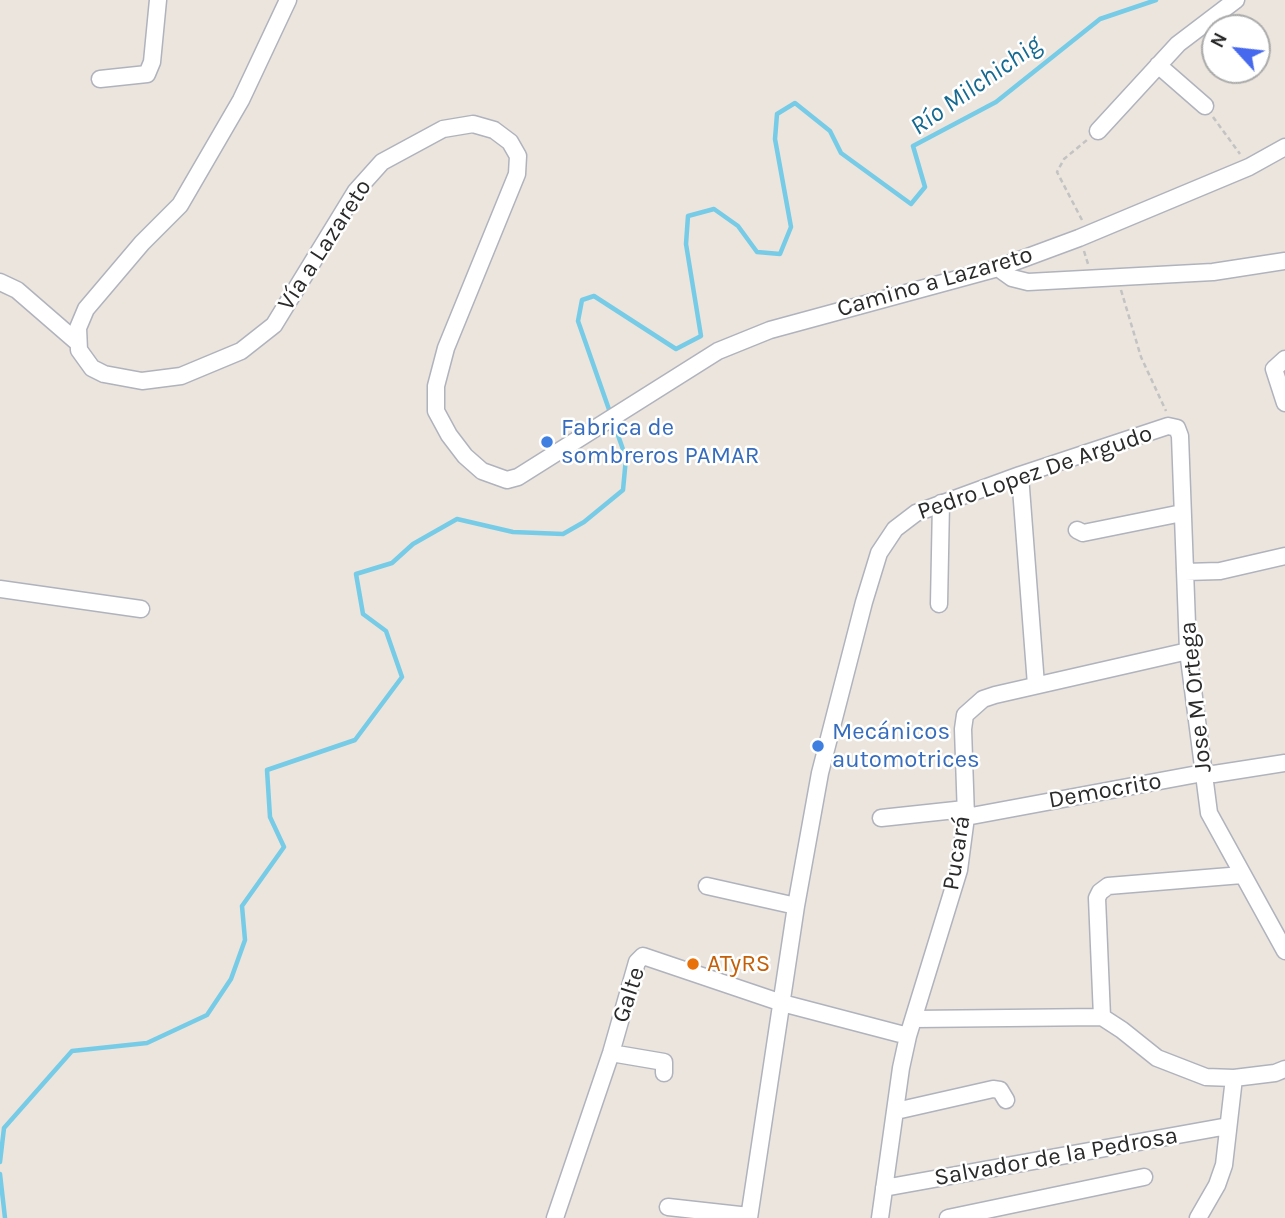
<!DOCTYPE html>
<html>
<head>
<meta charset="utf-8">
<style>
	body { margin:0 }
	#map { position:relative; width:1285px; height:1218px; overflow:hidden; background:#ebe5dd; font-family:Karla,sans-serif }
	canvas { display:block }
	.north { position:absolute; left:1201px; top:14px; width:70px; height:70px; box-sizing:border-box; background:#fff; border:2px solid #aaa; border-radius:50%; rotate:297deg; font-size:19px; font-weight:700; line-height:28px; text-align:center; color:#2a2a2a }
	.north::after { content:''; display:block; margin:auto; width:24px; height:32px; background:#4669ee; clip-path:polygon(50% 0,100% 100%,50% 72%,0 100%) }
</style>
</head>
<body>
<div id="map">
<canvas width="1285" height="1218"></canvas>
<div class="north">N</div>
</div>
<script>
const ctx = document.querySelector('canvas').getContext('2d');
ctx.lineJoin = 'round';
const poly = rows => new Path2D(rows.map(r => 'M' + r).join(''));
function stroke(path, color, width, dash) { ctx.strokeStyle = color; ctx.lineWidth = width; ctx.lineCap = dash ? 'butt' : 'round'; ctx.setLineDash(dash || []); ctx.stroke(path); }
function drawText(font, color, halo, rows, align = 'center') {
  ctx.font = font + ' Karla,sans-serif'; ctx.lineWidth = 5; ctx.setLineDash([]); ctx.textBaseline = 'middle'; ctx.strokeStyle = halo; ctx.fillStyle = color; for (const [text, x, y, turn = 0] of rows) {
    ctx.save(); ctx.translate(x, y); ctx.rotate((+turn || 0) * Math.PI / 180); ctx.textAlign = isNaN(turn) ? turn : align; if (halo) ctx.strokeText(text, 0, 0); ctx.fillText(text, 0, 0); ctx.restore();
  }
}
stroke(poly([
	[0,1162,4,1128,72,1051,147,1043,207,1015,231,979,245,940,242,906,284,847,270,817,267,770,355,740,402,677,386,631,363,614,356,574,392,563,413,544,457,519,513,532,563,534,584,522,623,490,626,458,578,321,582,300,594,296,676,349,701,336,686,244,688,216,714,209,738,226,757,252,780,254,791,227,775,139,777,114,795,103,830,131,841,153,911,204,925,187,913,146,996,102,1100,19,1156,0],
	[0,1174,5,1218]
]), '#76cbe7', 4.5);
const minor = poly([
	[288,0,241,100,180,205,142,243,86,309,78,328,79,350,92,368,104,374,142,381,181,376,241,351,274,325,356,191,382,162,443,129,473,124,494,130,510,142,518,156,517,174,446,348,436,386,436,411,449,435,465,456,482,471,507,480,518,477,718,351,770,330,998,268,1079,238,1249,167,1285,147],
	[1158,65,1205,106],
	[100,79,147,74,152,62,158,0],
	[1098,131,1178,44,1236,0],
	[998,268,1012,278,1028,282,1213,272,1285,261],
	[0,282,17,290,77,342],
	[1285,359,1274,369,1285,403],
	[1020,475,1036,685],
	[1077,530,1083,533,1182,513],
	[1185,572,1220,571,1285,556],
	[0,589,141,609],
	[939,604,941,503],
	[966,817,1203,773,1214,774,1285,763],
	[881,818,965,809],
	[707,886,796,906],
	[1102,1017,1097,898,1100,892,1108,886,1242,875],
	[914,1019,1102,1017,1122,1030,1157,1058,1206,1077,1234,1078,1275,1073,1285,1069],
	[611,1053,664,1062,664,1073],
	[896,1111,993,1089,1000,1090,1006,1100],
	[884,1188,1228,1126],
	[668,1207,749,1216],
	[555,1218,611,1053,637,962,643,956,782,1003,908,1036],
	[749,1218,796,906,820,773,864,602,879,553,895,529,916,513,1020,475,1168,426,1177,428,1180,436,1188,651,1209,813,1285,951],
	[880,1218,901,1068,908,1036,959,870,966,817,963,729,965,715,983,699,995,695,1188,651],
	[948,1218,1144,1177],
	[1198,1218,1217,1185,1224,1165,1234,1078]
]);
stroke(minor, '#b0b3bd', 19);
stroke(poly([
	[1213,117,1240,154],
	[1082,220,1057,172,1064,159,1087,140],
	[1084,251,1088,264],
	[1121,290,1141,357,1166,411]
]), '#c3c3c3', 2.5, [5, 3.5]);
stroke(minor, '#fff', 16);
for (const [x, y, r, color] of [
	[547,442,7,"#3f7fe0"],
	[818,746,7,"#3f7fe0"],
	[693,964,7,"#e8710a"]
]) { const dot = new Path2D(); dot.arc(x, y, r, 0, 2 * Math.PI); ctx.fillStyle = color; ctx.fill(dot); stroke(dot, '#fff', 2.5); }
drawText('24px', '#2a2a2a', '#fff', [
	["Vía a Lazareto",325,245,-57],
	["Camino a Lazareto",935,282,-16],
	["Pedro Lopez De Argudo",1035,473,-19],
	["Jose M Ortega",1196,697,-96],
	["Democrito",1105,791,-10],
	["Pucará",957,853,-81],
	["Galte",629,995,-72],
	["Salvador de la Pedrosa",1056,1157,-10]
]);
drawText('24px', '#366cbe', '#fff', [
	["Fabrica de",561,428],
	["sombreros PAMAR",561,456],
	["Mecánicos",832,732],
	["automotrices",832,760]
], 'left');
drawText('24px', '#c56008', '#fff', [
	["ATyRS",707,964]
], 'left');
drawText('italic 26px', '#166a92', '#fff', [
	["Río Milchichig",976,86,-35]
]);
</script>
</body>
</html>
